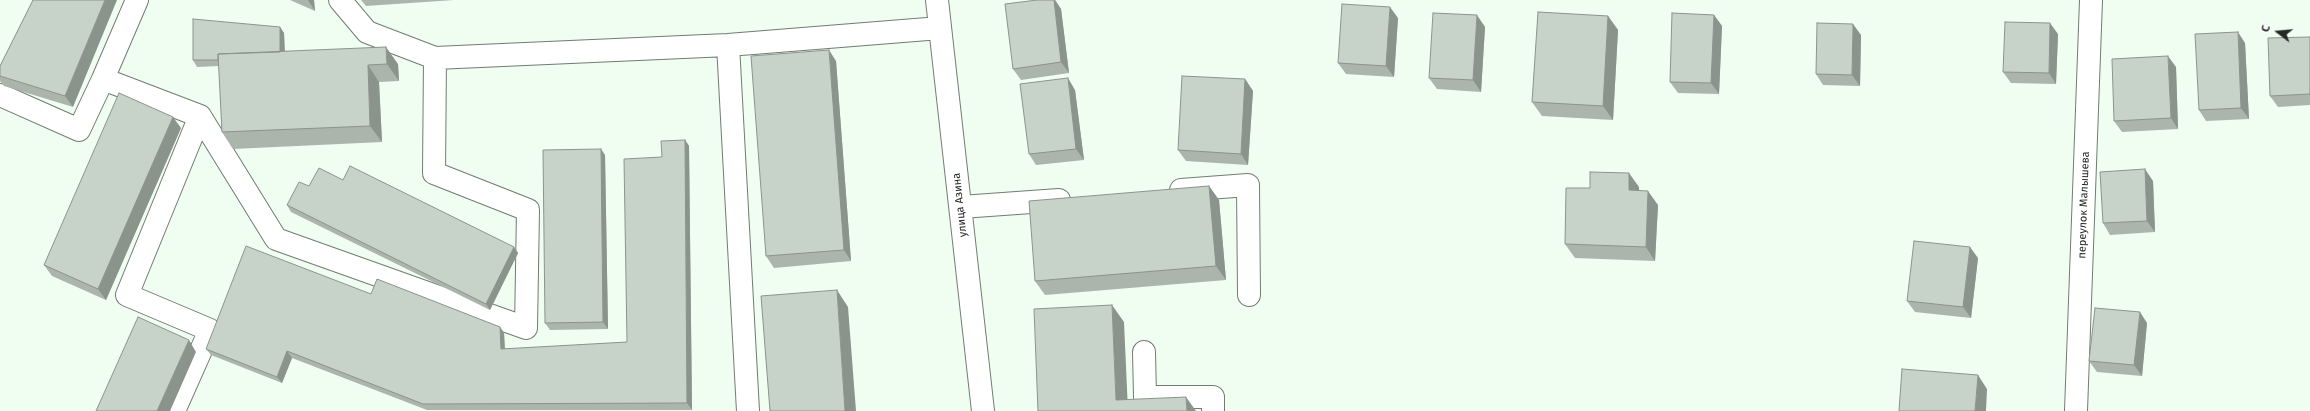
<!DOCTYPE html>
<html>
<head>
<meta charset="utf-8">
<style>
	body { margin:0 }
	#map { position:relative; width:2310px; height:411px; overflow:hidden; background:#f0fdf1; font-family:"Fira Sans",sans-serif }
	canvas { display:block }
	.north { position:absolute; left:2258px; top:12px; width:40px; height:40px; -webkit-text-stroke:3px #fff; paint-order:stroke; rotate:286deg; font-size:11px; font-weight:700; line-height:16px; text-align:center; color:#252925 }
	.north::after { content:''; display:block; margin:auto; width:14px; height:18px; background:#252925; clip-path:polygon(50% 0,100% 100%,50% 72%,0 100%) }
</style>
</head>
<body>
<div id="map">
<canvas width="2310" height="411"></canvas>
<div class="north">С</div>
</div>
<script>
const ctx = document.querySelector('canvas').getContext('2d');
ctx.lineJoin = 'round';
const poly = rows => new Path2D(rows.map(r => 'M' + r).join(''));
function stroke(path, color, width, dash) { ctx.strokeStyle = color; ctx.lineWidth = width; ctx.lineCap = dash ? 'butt' : 'round'; ctx.setLineDash(dash || []); ctx.stroke(path); }
function fillPath(path, color) { ctx.fillStyle = color; ctx.fill(path, 'evenodd'); }
function drawText(font, color, halo, rows, align = 'center') {
  ctx.font = font + ' "Fira Sans",sans-serif'; ctx.lineWidth = 4; ctx.setLineDash([]); ctx.textBaseline = 'middle'; ctx.strokeStyle = halo; ctx.fillStyle = color; for (const [text, x, y, turn = 0] of rows) {
    ctx.save(); ctx.translate(x, y); ctx.rotate((+turn || 0) * Math.PI / 180); ctx.textAlign = isNaN(turn) ? turn : align; if (halo) ctx.strokeText(text, 0, 0); ctx.fillText(text, 0, 0); ctx.restore();
  }
}
const minor = poly([
	[340,0,367,32,435,58,728,45,940,28],
	[937,0,983,411],
	[728,45,748,411],
	[103,79,137,0],
	[0,95,79,130,103,79,200,116,127,295,210,330,174,411],
	[200,116,276,239,526,328,528,210,434,173,435,58],
	[1181,190,1248,185,1249,295],
	[961,207,1059,200],
	[1144,352,1145,397,1213,397,1213,411],
	[2076,411,2091,0]
]);
stroke(minor, '#717c72', 24);
stroke(minor, '#fff', 22);
fillPath(poly([
	[33,0,73,107,4,86,0,81,0,66],
	[290,0,314,0,315,11],
	[361,0,454,0,366,6],
	[1054,0,1055,0,1061,9,1069,73,1021,80,1013,69],
	[1714,15,1722,26,1719,94,1678,93,1670,82],
	[1608,16,1618,30,1613,120,1542,116,1532,102],
	[1398,18,1394,77,1346,74,1338,63],
	[280,27,284,33,285,51,398,64,399,81,379,82,382,142,233,149,222,132,219,66,197,67,193,60],
	[1485,27,1481,92,1437,89,1429,78],
	[2058,34,2056,84,2011,83,2003,72],
	[1861,35,1860,86,1823,85,1816,74],
	[2310,37,2310,105,2278,107,2270,96],
	[2245,43,2249,119,2206,121,2199,110],
	[836,61,851,261,774,268,766,256],
	[2176,67,2178,129,2122,132,2114,121],
	[1245,79,1253,91,1248,165,1186,161,1178,150],
	[1075,90,1084,160,1036,165,1029,154],
	[181,128,106,300,52,276,44,265],
	[685,140,689,146,692,410,427,410,292,358,282,383,211,355,206,349,500,327,504,333,505,349,627,342,662,157],
	[605,155,608,329,550,330,545,323],
	[343,180,514,247,518,253,490,310,291,212,287,205,309,186],
	[2153,181,2155,232,2110,235,2103,223],
	[1209,186,1219,200,1226,280,1045,295,1035,281],
	[1639,187,1639,190,1658,205,1655,261,1575,258,1565,244,1590,188],
	[1978,258,1971,318,1915,312,1907,301],
	[2147,323,2142,376,2097,372,2089,361]
]), '#abb5ac');
fillPath(poly([
	[105,0,117,0,73,107,65,96],
	[308,0,314,0,315,11],
	[1054,0,1055,0,1061,9,1069,73,1061,62],
	[1390,7,1398,18,1394,77,1386,66],
	[1477,15,1485,27,1481,92,1473,80],
	[1714,15,1722,26,1719,94,1711,83],
	[1608,16,1618,30,1613,120,1603,106],
	[2050,23,2058,34,2056,84,2049,73],
	[1853,24,1861,35,1860,86,1852,75],
	[280,27,284,33,285,65,280,59],
	[2238,32,2245,43,2249,119,2241,108],
	[386,47,398,64,399,81,387,64],
	[829,50,836,61,851,261,844,250],
	[2168,56,2176,67,2178,129,2171,118],
	[368,65,379,82,382,142,370,126],
	[1068,78,1075,90,1084,160,1076,149],
	[1245,79,1253,91,1248,165,1241,154],
	[173,117,181,128,106,300,98,289],
	[685,140,689,146,692,410,687,403],
	[601,149,605,155,608,329,603,322],
	[2145,169,2153,181,2155,232,2147,221],
	[1629,173,1639,187,1639,204,1629,190],
	[1209,186,1219,200,1226,280,1216,266],
	[1648,191,1658,205,1655,261,1646,247],
	[514,247,518,253,490,310,486,304],
	[1970,247,1978,258,1971,318,1963,307],
	[837,290,848,307,856,411,845,411],
	[1112,305,1124,322,1128,411,1116,400],
	[2140,312,2147,323,2142,376,2134,365],
	[500,327,504,333,505,355,501,349],
	[189,340,196,352,170,411,157,411],
	[287,351,292,358,282,383,277,377],
	[1978,375,1987,389,1986,411,1975,411],
	[1186,397,1196,411,1187,411]
]), '#8b948c');
const building = poly([
	[33,0,105,0,65,96,0,76,0,66,33,0],
	[1037,0,1054,0,1061,62,1013,69,1005,4,1037,0],
	[1342,4,1390,7,1386,66,1338,63,1342,4],
	[1538,12,1608,16,1603,106,1532,102,1538,12],
	[1433,13,1477,15,1473,80,1429,78,1433,13],
	[1672,13,1714,15,1711,83,1670,82,1672,13],
	[193,19,280,27,280,52,218,54,218,60,193,60,193,19],
	[2005,22,2050,23,2049,73,2003,72,2005,22],
	[1817,23,1853,24,1852,75,1816,74,1817,23],
	[2238,32,2241,108,2199,110,2195,34,2238,32],
	[2310,37,2310,94,2270,96,2268,38,2310,37],
	[386,47,387,64,368,65,370,126,222,132,218,54,386,47],
	[829,50,844,250,766,256,751,56,829,50],
	[2168,56,2171,118,2114,121,2112,59,2168,56],
	[1182,76,1245,79,1241,154,1178,150,1182,76],
	[1068,78,1076,149,1029,154,1020,84,1068,78],
	[119,93,173,117,98,289,44,265,119,93],
	[685,140,687,403,423,404,287,351,277,377,206,349,246,246,371,294,377,279,500,327,501,349,627,342,624,159,662,157,661,141,685,140],
	[601,149,603,322,545,323,543,150,601,149],
	[350,166,514,247,486,304,287,205,299,182,309,186,319,168,343,180,350,166],
	[2145,169,2147,221,2103,223,2100,172,2145,169],
	[1590,172,1629,173,1629,190,1648,191,1646,247,1565,244,1566,188,1590,188,1590,172],
	[1209,186,1216,266,1035,281,1029,201,1209,186],
	[1914,241,1970,247,1963,307,1907,301,1914,241],
	[837,290,845,411,770,411,761,296,837,290],
	[1112,305,1116,400,1186,397,1187,411,1038,411,1034,309,1112,305],
	[2095,308,2140,312,2134,365,2089,361,2095,308],
	[138,317,189,340,157,411,96,411,138,317],
	[1902,369,1978,375,1975,411,1899,411,1902,369]
]);
fillPath(building, '#c7d3c8');
stroke(building, '#8b948c', 1);
drawText('11px', '#252925', '#fff', [
	["улица Азина",960,205,-96],
	["переулок Малышева",2084,205,-88]
]);
</script>
</body>
</html>
